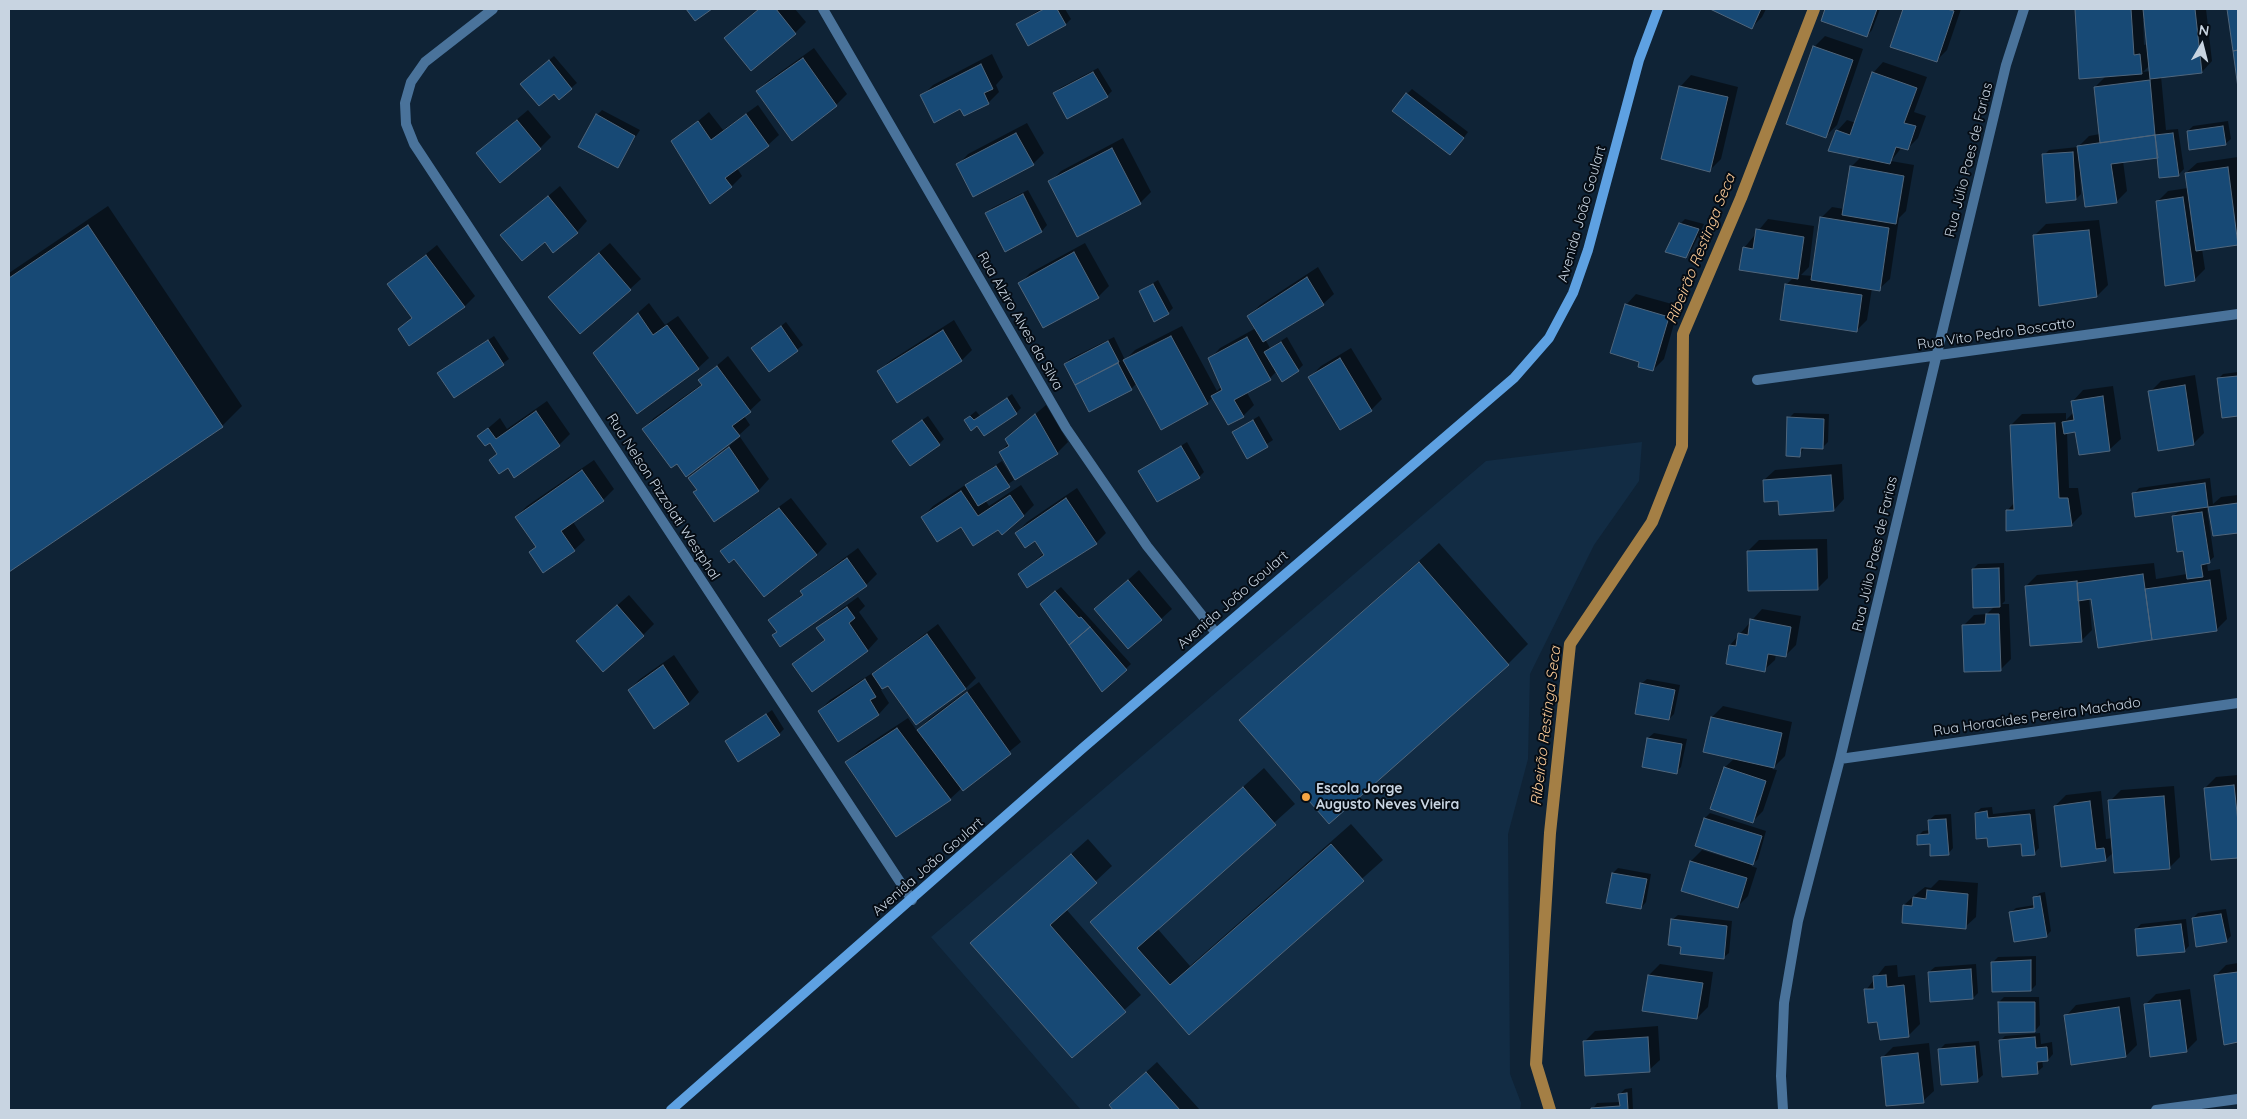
<!DOCTYPE html>
<html>
<head>
<meta charset="utf-8">
<style>
	body { margin:0 }
	#map { position:relative; width:2247px; height:1119px; overflow:hidden; background:#0f2336; font-family:Quicksand,sans-serif }
	canvas { display:block }
	.frame { position:absolute; inset:0; border:10px solid #c8d4e1; pointer-events:none }
	.north { position:absolute; left:2177px; top:20px; width:50px; height:50px; -webkit-text-stroke:4px #050c14; paint-order:stroke; rotate:8deg; font-size:14px; font-weight:700; line-height:20px; text-align:center; color:#c8d4e1 }
	.north::after { content:''; display:block; margin:auto; width:18px; height:22px; background:#c8d4e1; clip-path:polygon(50% 0,100% 100%,50% 72%,0 100%) }
</style>
</head>
<body>
<div id="map">
<canvas width="2247" height="1119"></canvas>
<div class="frame"></div>
<div class="north">N</div>
</div>
<script>
const ctx = document.querySelector('canvas').getContext('2d');
ctx.lineJoin = 'round';
function fillPath(path, color) { ctx.fillStyle = color; ctx.fill(path, 'evenodd'); }
const poly = rows => new Path2D(rows.map(r => 'M' + r).join(''));
function stroke(path, color, width, dash) { ctx.strokeStyle = color; ctx.lineWidth = width; ctx.lineCap = dash ? 'butt' : 'round'; ctx.setLineDash(dash || []); ctx.stroke(path); }
function drawText(font, color, halo, rows, align = 'center') {
  ctx.font = font + ' Quicksand,sans-serif'; ctx.lineWidth = 4; ctx.setLineDash([]); ctx.textBaseline = 'middle'; ctx.strokeStyle = halo; ctx.fillStyle = color; for (const [text, x, y, turn = 0] of rows) {
    ctx.save(); ctx.translate(x, y); ctx.rotate((+turn || 0) * Math.PI / 180); ctx.textAlign = isNaN(turn) ? turn : align; if (halo) ctx.strokeText(text, 0, 0); ctx.fillText(text, 0, 0); ctx.restore();
  }
}
fillPath(poly([
	[1642,442,1639,481,1594,545,1530,674,1528,759,1508,834,1510,1074,1521,1103,1520,1110,1081,1110,931,937,1486,461]
]), '#122c44');
fillPath(poly([
	[758,9,795,9,806,22,795,33,725,38],
	[1041,9,1065,9,1071,19,1066,24,1028,45,1017,24],
	[1713,9,1766,9,1762,17,1751,28],
	[1826,9,1880,9,1872,30,1867,36,1822,20],
	[1905,9,1961,9,1947,50,1936,61,1892,46],
	[2076,9,2206,9,2212,61,2202,72,2161,76,2166,130,2178,129,2184,169,2179,174,2159,156,2123,161,2127,191,2116,202,2082,174,2080,174,2081,194,2076,199,2044,155,2049,150,2078,147,2089,136,2100,134,2095,87,2106,76,2080,78],
	[2143,20,2145,20,2148,44,2144,45],
	[2150,65,2150,71,2143,72],
	[2229,9,2238,9,2238,79],
	[1825,36,1863,49,1837,125,1826,136,1814,47],
	[814,48,847,94,836,105,757,91,768,81],
	[992,54,1003,77,996,85,999,92,988,103,961,107,922,96,933,85],
	[554,56,577,83,571,88,554,92,527,79],
	[1883,62,1927,77,1914,112,1926,116,1918,138,1907,149,1902,147,1891,161,1914,165,1906,211,1899,218,1890,279,1879,289,1872,288,1867,320,1856,331,1786,285,1794,277,1744,248,1768,219,1814,226,1809,267,1801,275,1813,276,1821,218,1832,207,1844,209,1851,167,1861,157,1837,131,1847,120,1856,123,1873,73],
	[1098,68,1112,91,1107,96,1055,93,1060,88],
	[1691,75,1738,87,1721,159,1710,170,1663,158,1681,86],
	[1412,89,1468,132,1456,148,1407,94],
	[758,105,779,135,768,145,737,168,742,176,732,186,673,142,709,112,723,130],
	[528,110,551,137,540,148,477,153],
	[602,110,640,130,617,166,597,115],
	[2228,121,2231,139,2225,144,2188,131,2193,126],
	[1027,123,1044,153,1033,164,958,165,968,154],
	[1123,138,1151,192,1140,203,1050,182,1061,171],
	[2238,157,2238,244,2202,249,2205,269,2194,280,2158,201,2168,191,2188,188,2186,173,2197,163],
	[560,186,587,221,577,232,546,240,502,235],
	[1028,190,1047,225,1042,231,1006,250,986,214,992,208],
	[108,206,242,406,222,426,9,570,9,273],
	[1685,219,1704,224,1691,251,1686,257,1680,224],
	[2099,220,2108,285,2097,296,2035,235,2046,224],
	[610,243,641,279,630,289,560,286],
	[1085,243,1109,286,1098,297,1043,327,1020,284,1030,273],
	[437,245,475,296,465,306,409,344,399,329,412,317,389,284],
	[1318,267,1334,294,1323,304,1265,339,1270,348,1287,337,1303,365,1298,370,1277,371,1270,378,1246,391,1254,405,1243,416,1228,424,1213,397,1207,403,1137,383,1131,389,1090,410,1065,364,1070,359,1114,337,1125,360,1135,350,1182,326,1217,391,1222,386,1210,359,1220,348,1256,328,1249,316,1260,305],
	[1158,280,1173,308,1168,313,1140,291],
	[1636,294,1679,306,1664,359,1653,370,1641,361,1626,305],
	[649,303,665,325,678,316,709,358,698,368,605,342],
	[954,320,972,350,962,360,879,371,890,361],
	[786,322,803,345,769,371,753,348],
	[494,336,509,359,455,397,439,374],
	[1351,348,1382,399,1371,410,1310,377,1321,366],
	[728,356,761,400,744,416,750,425,738,436,677,462,643,429,654,418,702,384,700,380],
	[2238,372,2238,414,2223,417,2218,379,2223,374],
	[2195,375,2204,433,2193,444,2150,392,2161,381],
	[2113,386,2121,439,2110,449,2076,431,2067,432,2069,488,2078,488,2082,514,2071,525,2007,511,2014,503,2011,425,2022,414,2066,413,2066,420,2074,412,2073,401,2083,390],
	[1012,394,1021,408,1016,413,978,424,965,420,976,411,980,416],
	[547,401,570,434,559,445,508,467,491,460,498,453,490,441,479,436,500,418,507,429],
	[1046,405,1068,442,1057,453,1000,452,1009,443,1006,439],
	[1794,413,1829,414,1828,442,1822,448,1805,447,1799,455,1789,418],
	[928,416,944,439,939,444,899,436],
	[1259,416,1273,440,1247,457,1233,432],
	[740,437,769,479,759,490,715,520,695,492,698,489,690,478],
	[1187,442,1204,472,1199,477,1140,471],
	[594,460,614,489,603,500,573,522,585,540,574,550,537,546,516,517,527,506],
	[1002,461,1014,480,985,500,989,506,1021,485,1034,505,1023,516,998,528,961,525,923,517,933,506],
	[1842,464,1844,499,1834,510,1779,499,1764,480,1775,470],
	[2210,478,2213,504,2221,497,2238,495,2238,532,2214,535,2210,508,2207,509,2214,557,2207,563,2208,571,2220,569,2227,619,2216,630,2092,598,2089,598,2092,630,2081,641,2026,586,2037,575,2154,563,2156,579,2187,574,2184,550,2173,516,2180,510,2134,494,2139,488],
	[1077,488,1106,533,1096,543,1020,574,1044,553,1035,539,1016,533,1027,522],
	[791,498,827,544,816,555,734,557,722,552,732,541],
	[1827,539,1828,578,1817,589,1748,551,1759,540],
	[1439,543,1528,644,1508,664,1241,720],
	[858,548,877,574,866,585,773,635,778,631,770,620,804,593,802,591,813,581],
	[2004,563,2005,601,2002,604,2009,604,2011,659,2000,670,1963,626,1974,615,1987,614,1995,606,1973,569,1978,564],
	[1139,570,1172,609,1161,619,1096,609],
	[1061,587,1131,664,1103,690,1046,599],
	[629,595,654,624,643,635,588,631],
	[858,597,865,606,859,612,878,639,868,650,813,691,794,664,825,639,818,628,829,618],
	[1762,609,1801,616,1796,645,1785,656,1776,654,1775,660,1764,670,1730,645],
	[938,624,976,678,965,689,888,684,881,690,889,703,879,714,838,741,819,711,830,700,877,670],
	[674,655,699,692,689,703,655,727,629,690,640,679],
	[1647,679,1680,685,1674,714,1669,719,1641,684],
	[979,682,1021,742,963,789,962,788,950,799,847,762,858,751,908,718,917,731,929,719],
	[1723,706,1792,722,1785,756,1772,769,1777,770,1763,811,1752,822,1711,808,1725,767,1735,758,1704,751,1712,717],
	[772,710,784,729,779,734,726,742],
	[1654,733,1687,739,1681,767,1676,772,1643,766,1648,738],
	[1264,768,1295,804,1157,928,1190,966,1351,824,1383,860,1189,1033,1092,922],
	[2238,775,2238,856,2213,859,2205,788,2216,777],
	[2174,786,2180,857,2169,868,2114,852,2105,860,2055,806,2066,795,2101,791,2106,839,2113,838,2110,801,2121,790],
	[1992,807,1993,814,2035,809,2039,848,2034,853,2022,842,1988,836,1976,813,1981,808],
	[1710,813,1766,831,1758,859,1751,866,1757,868,1748,896,1737,907,1691,861,1702,850,1731,859,1732,857,1705,818],
	[1951,814,1953,848,1948,854,1918,836,1923,831,1930,830,1929,820,1935,815],
	[1088,839,1112,866,1066,909,1141,995,1072,1057,972,943],
	[1618,868,1651,874,1646,902,1641,908,1613,873],
	[1939,880,1978,883,1976,917,1965,927,1904,905,1915,895,1925,887,1931,888],
	[2045,892,2051,931,2046,936,2010,913,2016,908,2035,905,2034,898,2040,893],
	[2226,909,2231,936,2226,941,2193,918,2198,913],
	[1678,915,1732,921,1729,953,1723,958,1682,945,1672,920],
	[2186,919,2189,946,2184,951,2136,929,2141,924],
	[2036,956,2036,985,2031,990,1993,962,1998,957],
	[2238,963,2238,1041,2225,1043,2215,976,2226,965],
	[1660,964,1713,972,1708,1007,1697,1018,1649,975],
	[1976,964,1978,993,1973,998,1929,972,1935,967],
	[1897,965,1898,977,1915,975,1920,1024,1909,1035,1878,1021,1866,990,1885,966],
	[2190,989,2197,1040,2186,1051,2145,1005,2156,994],
	[2004,997,2039,997,2040,1025,2035,1031,1999,1002],
	[2130,997,2137,1045,2126,1056,2066,1016,2076,1005],
	[1658,1026,1660,1060,1649,1070,1584,1042,1595,1031],
	[2040,1033,2041,1044,2052,1042,2053,1054,2048,1060,2042,1060,2043,1067,2037,1072,2000,1041,2005,1036],
	[1979,1041,1983,1075,1977,1080,1940,1049,1945,1044],
	[1929,1043,1934,1091,1923,1101,1882,1058,1893,1047],
	[1157,1062,1200,1110,1115,1110,1110,1105],
	[1632,1088,1633,1110,1592,1110,1597,1103,1620,1102,1620,1094,1625,1089]
]), '#0007');
stroke(poly([
	[1550,1110,1536,1064,1550,833,1570,644,1652,522,1682,446,1683,334,1741,198,1814,9]
]), '#a47f45', 12);
const building = poly([
	[686,9,712,9,695,21,686,9],
	[759,9,776,9,796,34,751,71,724,38,759,9],
	[1044,9,1057,9,1066,25,1028,46,1016,24,1044,9],
	[1710,9,1761,9,1752,29,1710,9],
	[1825,9,1877,9,1867,37,1821,21,1825,9],
	[1903,9,1947,9,1954,11,1937,62,1890,47,1903,9],
	[2075,9,2131,9,2134,55,2140,54,2142,74,2079,79,2075,9],
	[2143,9,2195,9,2202,73,2150,79,2143,9],
	[2227,9,2238,9,2238,50,2233,51,2227,9],
	[1813,46,1853,60,1826,138,1786,124,1813,46],
	[2238,50,2238,88,2233,51,2238,50],
	[803,58,837,106,792,141,756,91,803,58],
	[549,60,572,89,559,100,554,94,539,106,520,84,549,60],
	[981,64,993,89,984,93,989,104,964,116,960,109,934,123,920,95,981,64],
	[1093,72,1108,97,1067,119,1053,93,1093,72],
	[1872,72,1917,88,1904,123,1916,126,1908,150,1896,147,1890,164,1828,151,1836,130,1850,135,1872,72],
	[2150,80,2155,135,2100,143,2094,87,2150,80],
	[1679,86,1728,97,1710,172,1661,159,1679,86],
	[1406,93,1464,138,1450,155,1392,111,1406,93],
	[596,114,635,136,618,168,578,147,596,114],
	[746,114,769,146,725,178,732,187,710,204,671,141,698,121,711,140,746,114],
	[517,120,541,149,500,183,476,153,517,120],
	[2223,126,2226,145,2189,150,2187,131,2223,126],
	[1016,133,1034,165,973,197,956,164,1016,133],
	[2173,133,2179,176,2159,178,2155,135,2173,133],
	[2155,135,2158,158,2111,164,2117,203,2085,207,2077,146,2155,135],
	[1112,148,1141,204,1077,237,1048,181,1112,148],
	[2073,152,2076,200,2046,203,2042,154,2073,152],
	[1850,166,1904,176,1896,224,1842,215,1850,166],
	[2228,167,2238,245,2196,251,2185,173,2228,167],
	[1023,194,1042,232,1005,252,985,213,1023,194],
	[548,196,578,233,553,253,545,242,522,261,500,235,548,196],
	[2183,197,2195,281,2165,286,2156,201,2183,197],
	[1820,217,1889,228,1880,291,1811,280,1820,217],
	[1679,223,1699,229,1686,258,1665,252,1679,223],
	[88,225,223,427,9,572,9,278,88,225],
	[1756,229,1804,237,1798,279,1739,270,1743,247,1753,249,1756,229],
	[2089,230,2097,297,2039,306,2033,235,2089,230],
	[1074,252,1099,298,1043,328,1018,283,1074,252],
	[599,253,631,290,580,334,548,297,599,253],
	[426,255,465,307,409,346,398,329,412,318,387,284,426,255],
	[1307,277,1324,305,1263,342,1247,316,1307,277],
	[1153,284,1169,314,1154,322,1139,291,1153,284],
	[1785,284,1862,295,1857,332,1780,320,1785,284],
	[1625,304,1669,317,1653,371,1638,367,1639,362,1610,353,1625,304],
	[638,313,653,335,667,325,699,369,637,414,593,353,638,313],
	[781,326,798,351,769,372,751,348,781,326],
	[943,330,962,361,897,403,877,371,943,330],
	[1171,336,1208,404,1161,430,1123,360,1171,336],
	[1247,337,1271,380,1234,400,1244,417,1228,425,1211,396,1222,390,1208,358,1247,337],
	[488,340,504,365,454,398,437,373,488,340],
	[1108,341,1119,362,1075,385,1064,364,1108,341],
	[1281,342,1299,371,1282,382,1264,352,1281,342],
	[1340,358,1372,411,1340,430,1308,377,1340,358],
	[1118,363,1132,390,1089,412,1075,385,1118,363],
	[717,366,751,412,732,426,740,436,686,477,677,464,671,468,642,429,702,385,698,380,717,366],
	[2238,376,2238,416,2222,418,2217,378,2238,376],
	[2185,385,2194,445,2158,451,2148,391,2185,385],
	[2103,396,2110,451,2079,455,2075,432,2064,434,2062,422,2074,420,2071,401,2103,396],
	[1007,398,1017,414,984,436,977,426,971,431,964,420,970,416,974,420,1007,398],
	[536,411,560,446,514,478,508,468,499,474,489,460,497,454,490,443,485,446,477,436,488,428,496,439,536,411],
	[1035,414,1058,454,1015,480,999,452,1009,446,1005,439,1035,414],
	[1787,417,1824,419,1823,449,1801,448,1800,457,1786,456,1787,417],
	[922,420,940,445,910,466,892,441,922,420],
	[1253,420,1268,447,1247,459,1232,432,1253,420],
	[2055,423,2059,498,2068,498,2072,526,2006,531,2006,510,2014,510,2010,425,2055,423],
	[1181,446,1200,478,1157,502,1138,471,1181,446],
	[729,447,759,491,714,522,693,492,697,490,688,478,729,447],
	[996,466,1010,487,978,506,965,485,996,466],
	[582,470,604,501,561,531,575,551,543,573,529,552,536,547,515,517,582,470],
	[1831,475,1834,511,1779,515,1778,501,1764,502,1763,480,1831,475],
	[2205,483,2208,507,2135,517,2132,493,2205,483],
	[961,491,978,516,1010,495,1024,516,1002,535,998,530,973,546,961,527,937,542,921,517,961,491],
	[1066,498,1097,544,1027,588,1018,574,1044,555,1035,541,1025,548,1015,533,1066,498],
	[2238,503,2238,533,2213,536,2208,507,2238,503],
	[779,508,817,555,764,597,734,559,729,563,720,551,779,508],
	[2202,512,2210,563,2201,565,2203,577,2187,579,2183,551,2177,552,2172,516,2202,512],
	[1817,549,1818,590,1748,591,1747,551,1817,549],
	[847,558,867,586,780,647,772,635,777,632,768,620,803,595,800,591,847,558],
	[1419,562,1509,665,1329,824,1239,720,1419,562],
	[1999,568,2000,607,1973,608,1972,569,1999,568],
	[2143,574,2152,640,2098,648,2091,599,2078,601,2077,583,2143,574],
	[1128,580,1162,620,1128,649,1094,609,1128,580],
	[2210,580,2217,631,2152,640,2145,589,2210,580],
	[2077,581,2082,642,2030,646,2025,586,2077,581],
	[1055,591,1079,618,1081,617,1090,627,1069,645,1040,604,1055,591],
	[617,605,644,636,603,672,576,641,617,605],
	[847,607,855,618,849,623,868,651,812,692,792,664,825,640,816,628,847,607],
	[1986,614,1999,614,2001,671,1964,672,1962,625,1985,624,1986,614],
	[1750,619,1791,627,1786,657,1768,654,1765,672,1726,664,1729,645,1736,646,1738,633,1748,635,1750,619],
	[1090,627,1127,670,1102,692,1069,645,1090,627],
	[927,634,966,689,916,725,888,686,882,689,872,674,927,634],
	[663,665,689,704,654,729,628,690,663,665],
	[865,679,876,697,870,700,879,715,838,742,818,711,865,679],
	[1640,683,1675,690,1669,720,1635,714,1640,683],
	[967,692,1011,754,963,791,917,730,967,692],
	[766,714,780,735,738,762,725,741,766,714],
	[1711,717,1782,733,1774,768,1703,752,1711,717],
	[897,728,951,800,896,837,845,762,897,728],
	[1647,738,1682,744,1677,774,1642,767,1647,738],
	[1724,767,1766,781,1753,823,1710,809,1724,767],
	[2234,785,2238,822,2238,858,2211,860,2204,788,2234,785],
	[1243,787,1276,825,1137,948,1170,985,1331,844,1364,881,1189,1035,1090,922,1243,787],
	[2164,796,2170,869,2114,873,2108,800,2164,796],
	[2090,801,2096,849,2104,848,2106,861,2061,867,2054,806,2090,801],
	[1987,811,1988,818,2030,814,2035,855,2022,856,2021,844,1988,847,1987,838,1976,839,1975,813,1987,811],
	[1704,818,1762,836,1753,865,1695,846,1704,818],
	[1946,819,1949,855,1930,856,1930,844,1917,845,1917,835,1929,834,1928,820,1946,819],
	[1071,854,1097,883,1050,925,1126,1012,1072,1058,970,943,1071,854],
	[1690,861,1747,878,1738,908,1681,891,1690,861],
	[1612,873,1647,879,1641,909,1606,903,1612,873],
	[1927,890,1968,894,1966,929,1902,923,1903,905,1912,906,1913,897,1926,899,1927,890],
	[2040,896,2047,937,2014,942,2009,912,2034,908,2033,897,2040,896],
	[2221,914,2227,942,2196,947,2192,918,2221,914],
	[1671,919,1727,926,1724,959,1680,954,1681,947,1668,945,1671,919],
	[2181,924,2185,952,2137,956,2135,929,2181,924],
	[2031,960,2031,991,1992,992,1991,962,2031,960],
	[1971,969,1973,999,1930,1002,1928,972,1971,969],
	[2238,972,2238,1042,2224,1045,2214,975,2238,972],
	[1648,975,1703,983,1697,1019,1642,1011,1648,975],
	[1886,975,1887,987,1904,985,1909,1037,1880,1040,1877,1022,1868,1023,1864,989,1874,989,1873,976,1886,975],
	[2180,1000,2187,1052,2150,1057,2144,1004,2180,1000],
	[1998,1002,2035,1002,2035,1032,1999,1033,1998,1002],
	[2119,1007,2126,1057,2071,1065,2064,1015,2119,1007],
	[1648,1037,1650,1072,1585,1076,1583,1041,1648,1037],
	[2035,1037,2036,1048,2047,1047,2048,1061,2037,1062,2038,1074,2002,1077,1999,1040,2035,1037],
	[1975,1046,1978,1082,1941,1085,1938,1049,1975,1046],
	[1918,1053,1924,1103,1886,1106,1881,1057,1918,1053],
	[1146,1072,1180,1110,1113,1110,1109,1105,1146,1072],
	[1627,1093,1628,1110,1591,1110,1591,1108,1620,1106,1618,1094,1627,1093]
]);
fillPath(building, '#174975');
stroke(building, '#50667c', 1);
stroke(poly([
	[493,9,425,62,411,82,405,103,406,124,414,144,912,900],
	[823,9,1066,428,1147,546,1216,633],
	[1757,380,2238,314],
	[1840,759,2238,703],
	[1783,1110,1781,1076,1784,1003,1798,921,1840,759,2006,65,2024,9],
	[2156,1110,2238,1099]
]), '#4a739b', 10);
stroke(poly([
	[671,1110,1084,747,1514,378,1549,338,1573,293,1588,250,1639,60,1658,9]
]), '#5ea1e2', 10);
for (const [x, y, r, color] of [
	[1306,797,5,"#f4a443"]
]) { const dot = new Path2D(); dot.arc(x, y, r, 0, 2 * Math.PI); ctx.fillStyle = color; ctx.fill(dot); stroke(dot, '#050c14', 2); }
drawText('14px', '#c8d4e1', '#050c14', [
	["Rua Júlio Paes de Farias",1969,160,-76],
	["Avenida João Goulart",1582,214,-74],
	["Rua Alziro Alves da Silva",1020,321,60],
	["Rua Vito Pedro Boscatto",1996,334,-8],
	["Rua Nelson Pizzolati Westphal",663,497,57],
	["Rua Júlio Paes de Farias",1875,554,-77],
	["Avenida João Goulart",1233,600,-41],
	["Rua Horacides Pereira Machado",2037,717,-8],
	["Avenida João Goulart",928,867,-41]
]);
drawText('bold 14px', '#c8d4e1', '#050c14', [
	["Escola Jorge",1316,789],
	["Augusto Neves Vieira",1316,805]
], 'left');
drawText('italic 15px', '#fccb98', '#050c14', [
	["Ribeirão Restinga Seca",1701,249,-68],
	["Ribeirão Restinga Seca",1546,726,-83]
]);
</script>
</body>
</html>
